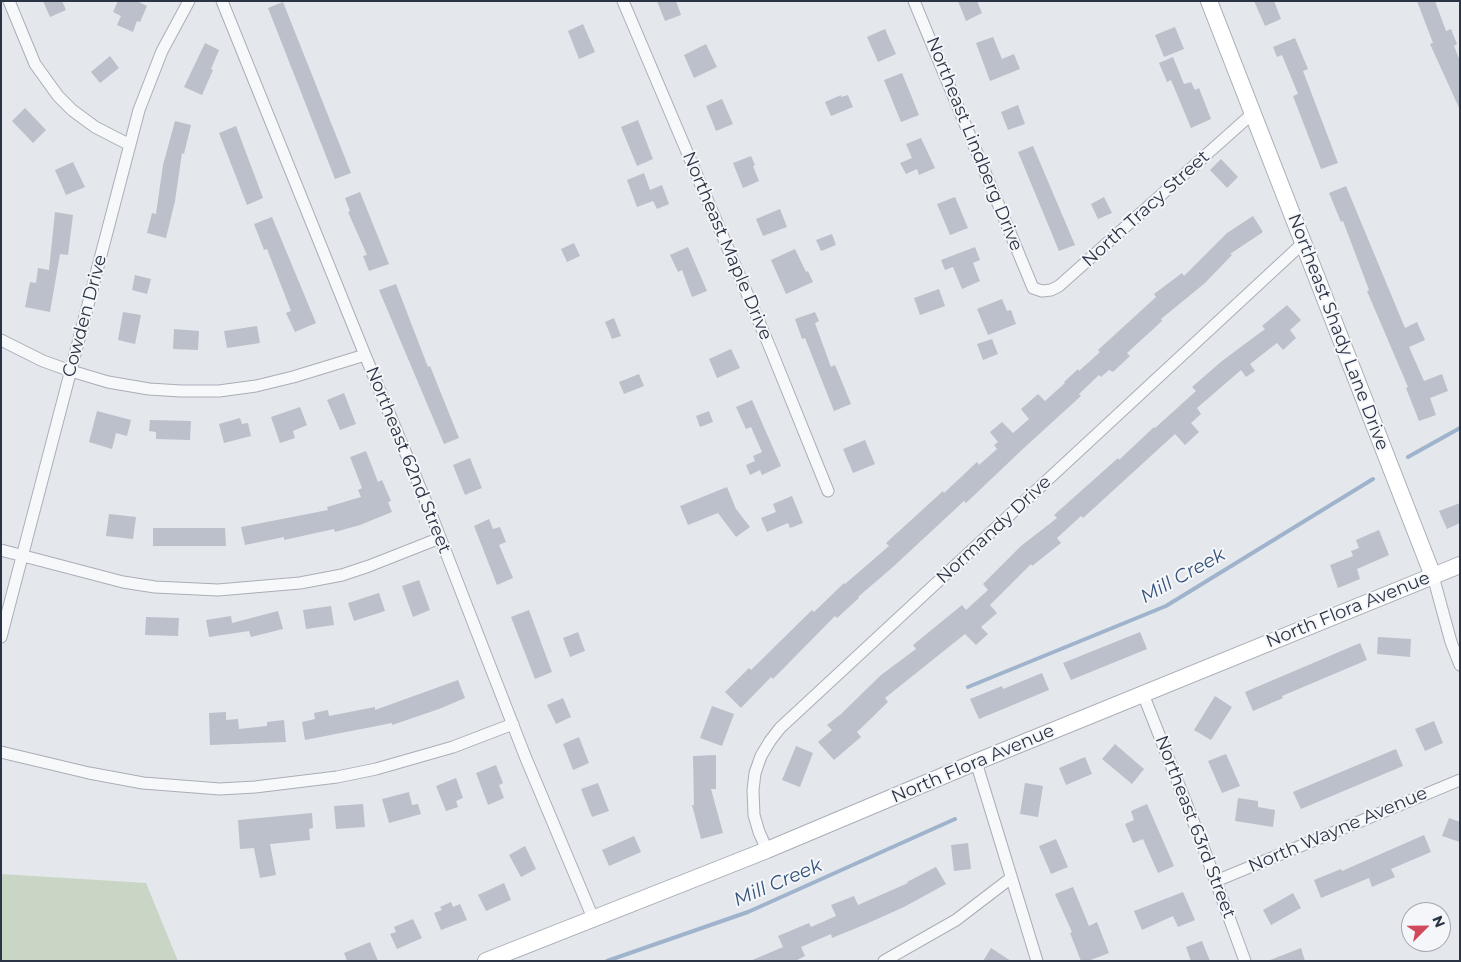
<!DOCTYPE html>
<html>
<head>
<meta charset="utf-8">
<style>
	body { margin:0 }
	#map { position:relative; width:1461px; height:962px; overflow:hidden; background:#e4e7ec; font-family:Montserrat,sans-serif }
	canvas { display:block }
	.frame { position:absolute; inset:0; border:2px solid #2b3445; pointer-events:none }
	.north { position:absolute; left:1401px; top:902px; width:50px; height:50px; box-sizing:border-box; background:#f4f6f9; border:1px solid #a4a8b1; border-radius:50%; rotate:67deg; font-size:14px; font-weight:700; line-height:20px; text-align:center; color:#2b3445 }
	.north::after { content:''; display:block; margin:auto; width:18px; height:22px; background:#d1495b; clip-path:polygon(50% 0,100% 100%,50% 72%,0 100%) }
</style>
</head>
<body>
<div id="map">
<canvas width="1461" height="962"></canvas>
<div class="frame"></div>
<div class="north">N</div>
</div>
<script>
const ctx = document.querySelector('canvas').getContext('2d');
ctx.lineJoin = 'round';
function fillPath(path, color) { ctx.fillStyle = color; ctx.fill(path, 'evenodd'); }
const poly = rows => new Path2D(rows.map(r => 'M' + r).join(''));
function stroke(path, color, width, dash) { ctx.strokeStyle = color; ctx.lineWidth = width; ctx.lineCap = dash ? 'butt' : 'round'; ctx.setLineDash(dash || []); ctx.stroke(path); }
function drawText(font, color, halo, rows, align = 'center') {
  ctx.font = font + ' Montserrat,sans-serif'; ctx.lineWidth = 4; ctx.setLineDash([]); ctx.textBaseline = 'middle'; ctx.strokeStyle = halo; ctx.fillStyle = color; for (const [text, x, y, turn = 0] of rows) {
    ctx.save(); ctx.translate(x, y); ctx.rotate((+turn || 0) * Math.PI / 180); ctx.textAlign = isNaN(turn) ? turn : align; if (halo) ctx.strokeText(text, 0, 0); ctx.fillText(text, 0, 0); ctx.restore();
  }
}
fillPath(poly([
	[1,874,146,883,178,961,1,961]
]), '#c9d6c5');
stroke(poly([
	[1408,457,1460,428],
	[968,687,1166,606,1373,479],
	[607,961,748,912,955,819]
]), '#9fb4cc', 4);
fillPath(poly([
	[43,1,62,1,66,10,50,17],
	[118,1,137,1,147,6,140,22,137,21,133,32,117,25,121,16,113,12],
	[657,1,676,1,681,15,665,21],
	[958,1,977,1,982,13,966,21],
	[1254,1,1274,1,1281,19,1265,26],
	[1417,1,1435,1,1446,31,1451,29,1457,44,1454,46,1460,61,1460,110,1430,44,1433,43],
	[283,2,351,173,335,179,268,8],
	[583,24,595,52,579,59,568,31],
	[1175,27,1184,49,1164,57,1155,35],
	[885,29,896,54,878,62,867,37],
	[993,37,1002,59,1014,54,1020,69,990,81,976,43],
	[1295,38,1308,69,1303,71,1338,163,1321,169,1293,96,1298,94,1282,55,1277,57,1273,47],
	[205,43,219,50,211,69,213,70,202,95,184,87],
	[706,44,717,67,694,78,684,55],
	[110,56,119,68,100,83,91,72],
	[1173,57,1184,84,1191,82,1195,90,1199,88,1211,119,1191,128,1171,80,1167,82,1159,63],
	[902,73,919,115,901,122,884,80],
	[841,95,841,97,848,95,853,107,831,116,825,102],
	[722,99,733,124,716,131,706,106],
	[1018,105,1025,124,1008,130,1001,112],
	[25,108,46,130,33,143,12,121],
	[638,120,653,159,637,166,621,127],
	[175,121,191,125,184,154,182,153,175,201,166,238,147,233,152,213,156,214,163,165],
	[236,126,263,198,247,205,219,133],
	[921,138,935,168,919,175,917,169,906,174,900,163,912,158,906,144],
	[1033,146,1075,245,1059,251,1018,152],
	[751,156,755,165,753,166,759,181,743,188,733,163],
	[1221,159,1238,177,1227,188,1210,170],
	[73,162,85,187,66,195,55,170],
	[644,173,650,190,662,185,669,204,657,209,653,201,637,207,627,180],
	[1346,186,1405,328,1417,322,1425,340,1409,347,1424,381,1442,374,1448,391,1430,398,1436,415,1419,421,1406,388,1408,387,1367,291,1369,290,1343,221,1341,222,1329,193],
	[360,192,389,264,369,271,363,256,367,255,348,212,350,211,345,198],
	[955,197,968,228,950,235,937,204],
	[1104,197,1112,213,1098,219,1091,204],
	[780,209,787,227,763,236,756,219],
	[55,212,73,215,68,255,60,254,50,312,25,307,30,282,36,283,38,268,49,270],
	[1253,216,1263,232,1230,254,1232,255,1205,283,1161,319,1162,321,1127,353,1130,356,1113,372,1109,370,1101,377,1099,375,1079,394,1081,396,1025,447,966,503,964,501,894,566,858,597,859,598,837,618,835,616,773,679,771,677,741,708,725,692,749,668,751,670,812,610,814,612,844,583,845,584,889,546,886,543,943,491,944,493,977,462,979,465,997,449,994,445,998,442,990,432,1002,422,1013,433,1029,419,1021,409,1038,394,1045,401,1065,383,1064,382,1078,369,1079,371,1100,352,1098,350,1156,297,1154,294,1182,273,1184,276,1227,233],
	[272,217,316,323,295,332,286,313,291,311,267,249,264,250,254,224],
	[832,234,836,245,821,251,816,240],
	[574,243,580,256,567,262,561,249],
	[688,247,707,291,692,297,682,270,678,272,670,255],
	[975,247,980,260,973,263,980,281,962,289,953,267,945,270,941,260],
	[795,249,806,272,808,271,813,282,786,294,771,260],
	[135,275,151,279,147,294,132,290],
	[396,284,428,367,430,366,459,438,444,444,379,290],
	[939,289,945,306,920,315,914,298],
	[1002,299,1007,311,1011,310,1016,324,988,335,977,309],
	[1287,305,1301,320,1290,330,1296,338,1283,350,1277,343,1250,364,1255,371,1246,377,1241,370,1197,408,1201,414,1191,423,1199,432,1185,445,1175,434,1083,518,1081,516,1057,538,1061,543,1032,566,1031,564,990,605,997,613,981,627,988,634,976,645,965,634,885,698,888,702,857,732,861,737,834,760,818,742,832,730,827,725,841,714,881,675,916,649,913,645,962,605,966,610,988,590,983,584,1021,546,1057,518,1054,515,1118,458,1119,460,1154,427,1155,428,1196,391,1192,387,1222,361,1265,329,1262,326],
	[123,312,141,315,135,344,118,340],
	[815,312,819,321,815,323,831,367,835,365,851,404,834,411,805,338,802,339,795,319],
	[614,318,621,336,612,339,605,322],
	[257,326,260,343,227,348,224,331],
	[174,329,199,331,198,350,173,349],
	[992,339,998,354,983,360,977,344],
	[731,349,740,368,717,378,709,359],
	[639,374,644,386,624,394,619,382],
	[344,393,356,424,340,430,327,400],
	[752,400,781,466,762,475,760,470,750,475,746,465,755,461,753,456,762,452,751,427,746,429,736,407],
	[300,407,307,425,293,431,295,438,280,443,271,417],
	[97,411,131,420,127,436,116,433,112,449,89,442],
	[709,411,713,422,700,427,696,416],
	[240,418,242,424,248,423,251,436,224,443,219,424],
	[150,420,191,421,190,440,156,439,156,432,149,431],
	[865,440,875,464,853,473,843,449],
	[366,451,378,482,382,480,391,501,388,502,392,512,360,525,335,532,334,529,284,540,284,537,245,545,241,527,328,510,327,507,361,497,358,490,362,488,350,457],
	[470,458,482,488,465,495,453,465],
	[727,487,736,509,750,527,736,537,718,513,688,525,680,506],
	[792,496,803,523,790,528,788,523,767,532,761,518,776,512,773,504],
	[1460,503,1460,523,1447,529,1439,511],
	[109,514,136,517,133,539,106,536],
	[489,519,493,529,500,527,506,542,499,545,513,578,497,585,474,526],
	[153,528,225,528,226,546,153,546],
	[1379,530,1389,555,1357,569,1360,579,1338,588,1330,565,1353,556,1351,551,1359,548,1356,540],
	[419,580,430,610,413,617,402,586],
	[379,593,385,611,354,621,348,603],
	[331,606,334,625,306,629,303,610],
	[529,610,552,672,535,679,511,617],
	[278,611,283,629,251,637,249,631,209,637,206,620,231,616,232,623],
	[146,617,179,618,178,636,145,635],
	[578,632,585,651,570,657,563,638],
	[1140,632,1147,649,1071,680,1063,663],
	[1378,637,1411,639,1410,657,1377,654],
	[1360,643,1367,660,1282,696,1283,698,1253,711,1245,692],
	[1042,673,1049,690,979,719,970,699,1002,686,1003,689],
	[458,680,465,698,439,709,392,725,392,723,305,740,302,722,315,719,314,713,328,710,329,716,375,707,375,710],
	[1215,696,1232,707,1211,740,1194,730],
	[563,698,571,717,556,724,547,705],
	[712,706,734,714,722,746,700,738],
	[226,712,226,720,238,719,239,729,267,726,267,722,284,720,286,742,210,745,209,713],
	[1434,721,1443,743,1425,751,1415,729],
	[579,737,589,763,573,770,563,744],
	[1115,744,1144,769,1132,784,1102,759],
	[796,746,813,753,800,787,782,780],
	[1396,749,1403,766,1301,809,1293,792],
	[1226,754,1240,786,1222,793,1208,761],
	[716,755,716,789,711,789,723,833,701,839,692,805,694,805,693,756],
	[1085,757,1092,774,1066,785,1059,768],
	[496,765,503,783,499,785,504,798,488,805,476,773],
	[456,778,463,798,456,801,458,807,446,811,436,786],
	[598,783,609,811,592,817,581,789],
	[1025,783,1043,786,1038,817,1020,814],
	[409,792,412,805,418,804,421,814,389,823,382,799],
	[1238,798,1258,801,1258,807,1275,810,1273,827,1235,821],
	[363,804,365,827,336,829,334,806],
	[1147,804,1174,866,1158,873,1143,839,1133,843,1125,824,1134,820,1131,811],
	[312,813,313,828,309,829,310,840,270,844,276,875,260,878,254,848,240,849,238,820],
	[1449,818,1460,822,1460,842,1442,836],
	[1424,835,1431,852,1391,869,1395,877,1372,887,1369,878,1321,898,1314,880,1341,869,1342,871],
	[634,836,641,852,609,866,602,850],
	[1056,839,1068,867,1051,874,1039,846],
	[968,843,971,869,954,871,951,845],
	[525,846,536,869,521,877,509,855],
	[936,867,946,884,904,907,866,924,832,938,831,934,801,947,805,956,795,961,750,961,783,947,778,936,809,923,811,927,836,916,831,905,854,896,858,905,908,883,907,882],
	[504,883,511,900,486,911,478,895],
	[1073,887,1089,926,1097,922,1109,953,1088,961,1081,961,1070,933,1072,932,1055,894],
	[1183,892,1195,920,1178,927,1173,916,1142,930,1134,911],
	[1293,893,1301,908,1271,925,1263,910],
	[451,902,453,907,460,904,467,920,441,930,434,913,442,910,440,907],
	[413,919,422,938,397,949,390,934,396,932,394,927],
	[1202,941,1210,961,1191,961,1186,947],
	[370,942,378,961,347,961,344,953],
	[991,948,1011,961,983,961],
	[1301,948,1305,961,1270,961,1270,960]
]), '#bbc0ca');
const street = poly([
	[9,1,35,64,58,96,72,110,95,127,130,145],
	[222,1,365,355,431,514,525,756,593,918],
	[623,1,771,350,828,491],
	[914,1,1033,288,1042,291,1051,290,1059,286,1253,113],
	[1,340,43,361,71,371,108,382,149,389,181,391,219,391,256,386,293,377,365,355],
	[1,550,123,582,155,587,218,590,300,583,342,575,369,566,440,538],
	[1433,576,1451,642,1460,665],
	[1,637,139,110,162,51,189,1],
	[1143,694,1201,841,1245,961],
	[1,752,89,773,143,783,220,789,255,787,337,777,376,769,453,747,513,724],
	[976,762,1037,961],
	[767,850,759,832,754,815,753,790,755,773,761,756,770,741,780,728,1303,243],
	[1216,881,1460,780],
	[884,961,956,920,1011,878]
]);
const secondary = poly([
	[1209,1,1433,576],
	[486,961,767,850,976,762,1460,565]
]);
stroke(street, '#a9aeb7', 13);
stroke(secondary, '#a9aeb7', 18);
stroke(street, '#f7f8fa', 11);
stroke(secondary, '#fff', 16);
drawText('18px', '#2b3445', '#f4f6f9', [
	["Northeast Lindberg Drive",974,144,68],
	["North Tracy Street",1146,209,-42],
	["Northeast Maple Drive",727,246,67],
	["Cowden Drive",85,316,-75],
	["Northeast Shady Lane Drive",1338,332,69],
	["Northeast 62nd Street",408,460,68],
	["Normandy Drive",994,530,-43],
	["North Flora Avenue",1348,610,-22],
	["North Flora Avenue",973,764,-23],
	["Northeast 63rd Street",1195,827,69],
	["North Wayne Avenue",1338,830,-23]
]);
drawText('italic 19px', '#34527a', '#f4f6f9', [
	["Mill Creek",1183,576,-29],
	["Mill Creek",778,883,-23]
]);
</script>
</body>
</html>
